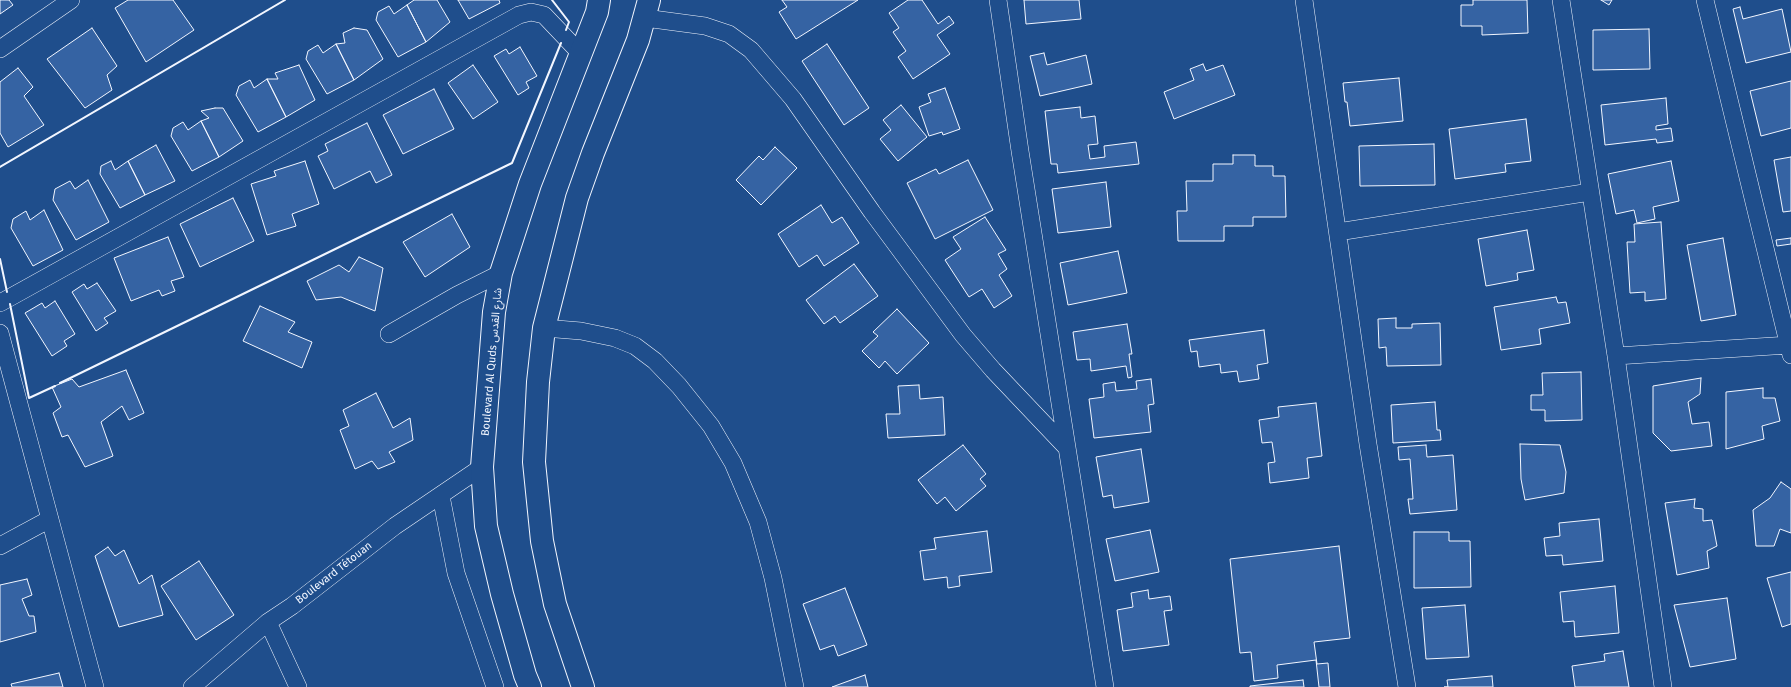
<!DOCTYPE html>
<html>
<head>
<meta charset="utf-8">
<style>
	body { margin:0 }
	canvas { display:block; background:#1f4e8c }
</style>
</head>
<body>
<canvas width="1791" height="687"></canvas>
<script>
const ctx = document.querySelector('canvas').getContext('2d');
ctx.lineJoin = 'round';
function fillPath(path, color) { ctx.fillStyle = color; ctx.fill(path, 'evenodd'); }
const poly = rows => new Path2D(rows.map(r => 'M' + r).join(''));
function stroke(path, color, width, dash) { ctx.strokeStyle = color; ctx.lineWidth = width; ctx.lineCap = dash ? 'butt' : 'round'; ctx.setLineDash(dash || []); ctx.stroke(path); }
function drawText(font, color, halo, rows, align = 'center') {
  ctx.font = font + ' "Fira Sans","Noto Sans Arabic",sans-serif'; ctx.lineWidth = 3; ctx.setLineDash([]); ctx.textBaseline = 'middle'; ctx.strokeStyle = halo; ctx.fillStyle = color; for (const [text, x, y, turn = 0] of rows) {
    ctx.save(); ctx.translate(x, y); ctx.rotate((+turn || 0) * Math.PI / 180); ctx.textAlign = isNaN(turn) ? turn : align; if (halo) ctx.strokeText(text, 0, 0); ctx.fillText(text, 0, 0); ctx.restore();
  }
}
const building = poly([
	[0,0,9,0,13,5,0,14,0,0],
	[128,0,173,0,194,30,146,62,115,8,128,0],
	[414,0,437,0,450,22,426,42,407,5,414,0],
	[458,0,499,0,500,3,469,19,458,0],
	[782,0,858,0,796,39,779,12,787,7,782,0],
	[908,0,922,0,938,24,949,16,954,23,937,35,950,54,913,79,898,57,906,51,893,32,899,28,889,13,908,0],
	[1024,0,1079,0,1081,19,1026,24,1024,0],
	[1473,0,1527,0,1528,33,1482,35,1482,26,1461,26,1461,5,1473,5,1473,0],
	[1601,0,1612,0,1609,5,1601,0],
	[407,5,426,42,398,57,376,20,378,12,389,6,394,14,407,5],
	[1740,7,1743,19,1782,9,1791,52,1746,63,1733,9,1740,7],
	[92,28,117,66,107,75,112,90,85,108,47,59,92,28],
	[354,28,367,30,383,59,354,80,336,44,345,43,343,33,354,28],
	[1649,29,1650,69,1593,70,1593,30,1649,29],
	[336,44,354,80,327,94,306,59,308,51,318,45,323,53,336,44],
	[827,44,869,108,844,125,802,61,827,44],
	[520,47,537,76,526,82,529,88,518,95,494,56,506,49,509,54,520,47],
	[1044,53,1047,65,1086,55,1092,84,1040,96,1030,56,1044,53],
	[1203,64,1206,71,1223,65,1235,95,1174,119,1164,92,1194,80,1190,69,1203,64],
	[299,65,315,100,286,117,267,79,278,79,275,73,299,65],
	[473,65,498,102,473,119,448,83,473,65],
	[18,68,33,87,24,96,44,125,8,147,0,133,0,82,18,68],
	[1399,78,1403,121,1350,126,1347,102,1345,102,1343,83,1399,78],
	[267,79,286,117,258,132,236,95,239,86,250,80,254,88,267,79],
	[1791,81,1791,128,1761,136,1750,91,1791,81],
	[945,88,960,129,943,135,942,132,929,136,919,107,931,102,928,94,945,88],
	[434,89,454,129,403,154,383,115,434,89],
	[1666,98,1668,124,1656,126,1656,130,1671,128,1673,141,1657,143,1656,139,1605,145,1601,105,1666,98],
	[901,105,927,137,898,161,880,139,891,130,883,120,901,105],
	[1080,107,1081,118,1095,116,1098,144,1088,145,1090,159,1105,157,1104,146,1136,142,1139,164,1058,173,1057,164,1051,164,1045,111,1080,107],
	[215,108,223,108,243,141,219,157,201,121,209,118,201,111,215,108],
	[1526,119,1531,161,1505,164,1506,172,1455,179,1449,129,1526,119],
	[201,121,219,157,192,171,171,136,173,128,183,122,188,130,201,121],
	[367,123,392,175,376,183,370,171,334,189,318,156,328,151,325,144,367,123],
	[1434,144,1435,185,1360,186,1359,146,1434,144],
	[156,145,175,181,145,195,128,161,156,145],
	[775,147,797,168,761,205,736,180,759,156,763,160,775,147],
	[1233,155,1255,155,1255,166,1273,166,1273,176,1285,176,1286,217,1253,217,1253,226,1224,226,1224,241,1178,241,1177,211,1187,211,1186,181,1213,181,1213,164,1233,164,1233,155],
	[1791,157,1791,211,1783,212,1774,160,1791,157],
	[968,160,993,210,935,239,907,183,936,169,939,174,968,160],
	[111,161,115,170,128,161,145,195,120,208,100,174,101,166,111,161],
	[305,161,319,204,292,214,296,226,267,235,251,184,276,176,274,171,305,161],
	[1671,161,1679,201,1653,207,1655,219,1637,223,1634,210,1616,214,1608,174,1671,161],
	[88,180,109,222,76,240,53,200,55,189,70,181,75,189,88,180],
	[1106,182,1111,227,1058,233,1052,189,1106,182],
	[233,198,254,241,200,267,180,224,233,198],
	[821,205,832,223,842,217,859,243,824,266,817,255,799,267,778,234,821,205],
	[44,210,63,250,33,266,11,228,13,219,26,211,30,220,44,210],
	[452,214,470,247,425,277,403,242,452,214],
	[985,217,1006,250,998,254,1007,269,999,275,1012,296,994,308,982,289,969,297,945,260,961,249,953,237,985,217],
	[1661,222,1666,299,1645,301,1645,292,1630,293,1627,242,1635,242,1634,224,1661,222],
	[1527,230,1534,270,1517,273,1518,280,1486,286,1478,239,1527,230],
	[168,237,184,277,171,281,175,291,162,296,159,290,131,301,114,258,168,237],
	[1723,238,1736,315,1701,321,1687,245,1723,238],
	[1791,238,1791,244,1777,246,1776,240,1791,238],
	[1118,251,1127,293,1068,305,1060,263,1118,251],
	[359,257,383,268,375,311,341,297,316,300,307,281,339,265,349,272,359,257],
	[854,264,878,296,840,323,835,316,824,324,806,300,854,264],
	[97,283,116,311,104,318,108,323,96,331,72,292,84,284,87,289,97,283],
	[1556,297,1558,303,1566,302,1570,323,1539,329,1541,344,1501,350,1494,307,1556,297],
	[55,301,75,334,64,341,67,346,52,356,25,313,42,303,45,308,55,301],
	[260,306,295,322,288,332,312,342,302,368,243,341,260,306],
	[897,309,929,343,897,374,885,361,879,368,862,351,878,336,873,332,897,309],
	[1396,318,1396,328,1412,328,1412,324,1440,323,1441,365,1387,366,1386,347,1379,348,1378,319,1396,318],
	[1127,324,1132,354,1129,354,1132,377,1128,378,1126,366,1091,371,1090,359,1077,360,1073,332,1127,324],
	[1264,330,1268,363,1257,365,1259,379,1239,382,1237,371,1221,373,1220,364,1199,367,1197,351,1191,352,1189,340,1264,330],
	[126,370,144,413,129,420,122,406,101,422,113,456,85,467,68,435,62,437,53,413,61,407,52,387,72,379,79,387,126,370],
	[1581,372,1582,420,1545,421,1545,410,1531,410,1531,395,1543,395,1542,373,1581,372],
	[1701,378,1700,394,1688,402,1692,424,1709,422,1712,446,1671,451,1653,433,1653,386,1701,378],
	[1151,379,1154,404,1148,405,1151,432,1094,438,1089,399,1104,397,1103,384,1115,382,1116,391,1137,389,1136,381,1151,379],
	[919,385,920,399,943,397,945,435,888,438,886,414,900,414,898,386,919,385],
	[1763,388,1763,398,1775,398,1780,421,1762,426,1764,439,1726,449,1726,392,1763,388],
	[376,393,393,428,410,418,413,440,389,452,395,462,378,469,372,461,355,469,340,430,349,426,343,410,376,393],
	[1435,402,1437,430,1440,430,1441,440,1393,443,1391,405,1435,402],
	[1316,403,1322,456,1307,458,1309,478,1270,483,1268,463,1275,462,1272,442,1262,443,1259,420,1279,417,1278,407,1316,403],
	[1520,444,1560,445,1566,472,1564,493,1525,500,1521,479,1520,444],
	[963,445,986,474,980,479,986,486,956,511,945,497,937,504,918,480,963,445],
	[1426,445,1427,457,1453,455,1457,510,1410,514,1408,499,1413,499,1410,459,1399,460,1398,447,1426,445],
	[1141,449,1149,502,1114,508,1112,495,1103,497,1096,457,1141,449],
	[1781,482,1791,489,1791,533,1780,529,1774,546,1756,546,1753,510,1770,498,1781,482],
	[1695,499,1694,508,1703,509,1703,521,1712,520,1717,546,1707,551,1709,568,1677,575,1665,503,1695,499],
	[1599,519,1603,561,1563,565,1562,555,1546,556,1544,538,1560,536,1559,523,1599,519],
	[1150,530,1159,572,1115,581,1106,539,1150,530],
	[987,531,992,572,959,576,960,586,948,588,947,577,924,580,920,551,936,549,934,538,987,531],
	[1414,532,1449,532,1449,541,1470,541,1471,587,1414,588,1414,532],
	[1339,546,1350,638,1314,642,1317,664,1328,663,1330,687,1319,687,1316,660,1277,665,1278,678,1254,681,1251,652,1240,653,1230,559,1339,546],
	[108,547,115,556,124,550,139,584,152,575,163,615,119,627,95,556,108,547],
	[199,561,234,615,196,640,161,586,199,561],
	[1791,572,1791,624,1782,627,1767,578,1791,572],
	[27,579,32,595,22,599,29,616,34,616,36,632,0,642,0,585,27,579],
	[1615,586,1619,633,1575,637,1574,621,1563,622,1560,592,1615,586],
	[845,588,867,645,838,656,834,645,820,650,803,604,845,588],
	[1148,590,1149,599,1170,596,1172,610,1164,611,1169,645,1123,651,1117,610,1133,607,1131,593,1148,590],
	[1727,598,1736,659,1690,667,1674,605,1727,598],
	[1465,605,1469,657,1426,659,1422,608,1465,605],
	[1623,651,1629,687,1575,687,1572,666,1605,661,1604,654,1623,651],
	[59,673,63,687,12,687,11,684,59,673],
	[865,675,868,687,832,687,865,675],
	[1492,676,1493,687,1444,687,1448,687,1447,680,1492,676],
	[1303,680,1304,687,1250,687,1250,686,1303,680]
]);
fillPath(building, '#3563a3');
stroke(building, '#f2f6ff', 1);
const street = poly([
	[998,0,1020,151,1105,687],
	[1304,0,1368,444,1407,687],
	[1561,0,1616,356,1663,687],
	[1705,0,1791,355],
	[645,18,705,26,729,34,751,50,793,99,872,212,963,335,993,370,1067,448],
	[0,49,71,0],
	[1338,232,1590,192],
	[0,303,519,15,531,12,544,15,581,54],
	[544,328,581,331,615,338,635,346,655,361,679,386,711,426,733,463,758,522,773,578,795,687],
	[0,333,95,687],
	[389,334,457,295,501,273],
	[1616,356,1789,345],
	[441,496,456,573,495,687],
	[0,546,50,519],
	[268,622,298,687],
	[192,687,268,622,292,606,395,526,482,467]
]);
const primary = poly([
	[530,687,525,675,502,594,486,526,482,467,494,312,501,273,530,184,597,12,599,0],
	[583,687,555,604,542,541,534,462,538,382,544,328,577,198,593,153,638,40,649,0]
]);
stroke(street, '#f2f6ff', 18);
stroke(primary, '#f2f6ff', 24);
stroke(street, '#1f4e8c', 17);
stroke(primary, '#1f4e8c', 22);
stroke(poly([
	[552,0,569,22,566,30],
	[0,167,285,0],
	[0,259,7,292],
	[10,304,29,398,55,386],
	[60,383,512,163,561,43]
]), '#f2f6ff', 2);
drawText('11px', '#f2f6ff', '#1f4e8c', [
	["Boulevard Al Quds شارع القدس",492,362,-85],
	["Boulevard Tétouan",334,573,-38]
]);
</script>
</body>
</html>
